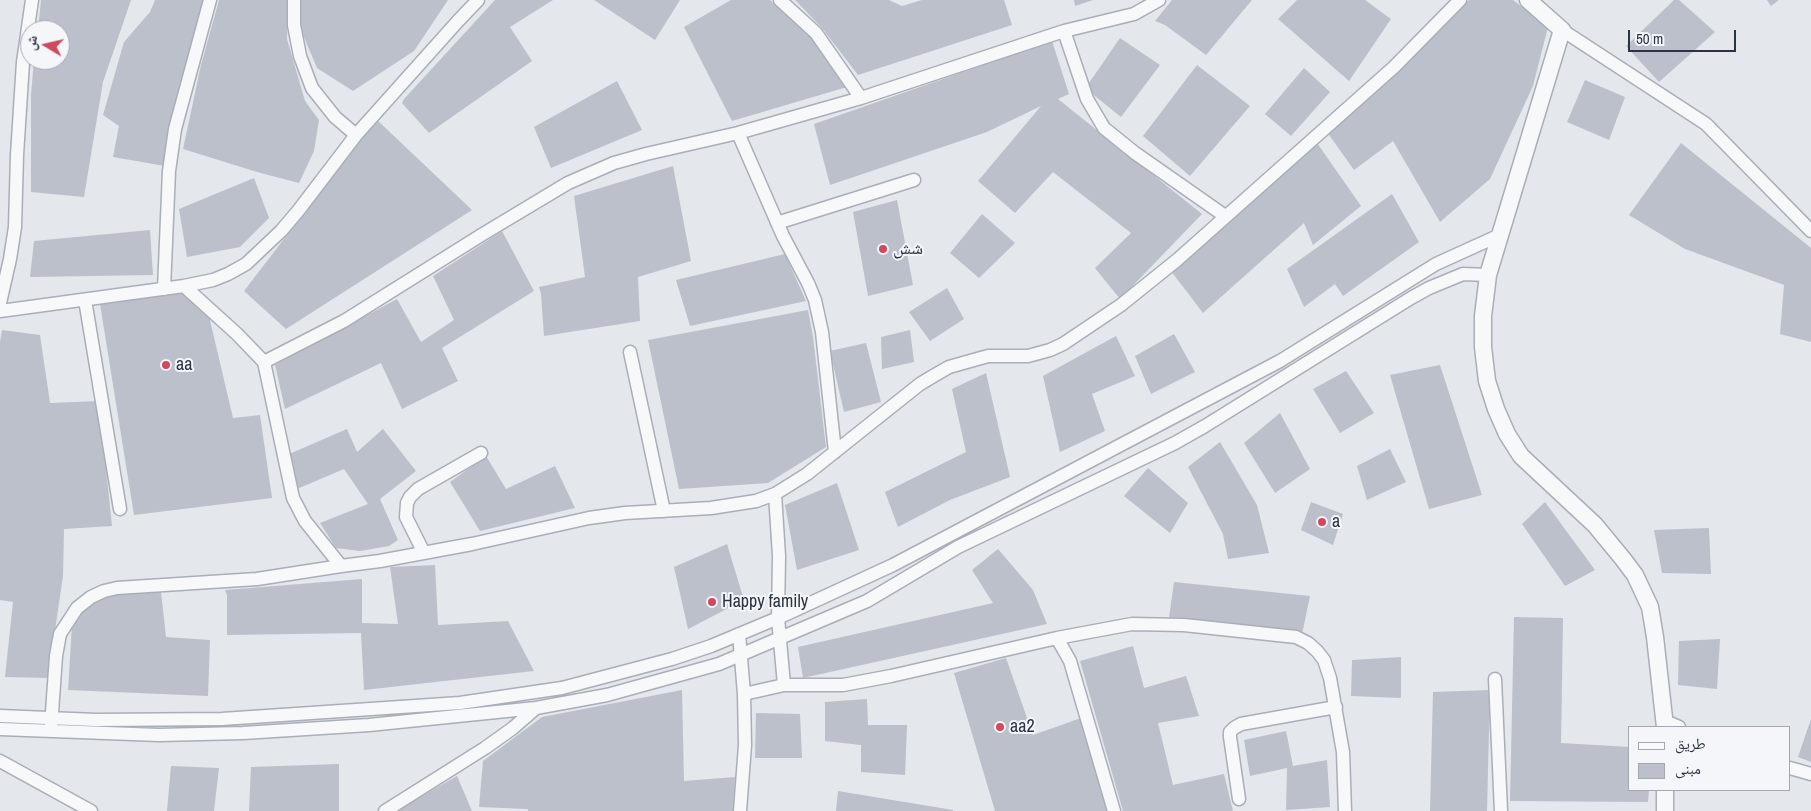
<!DOCTYPE html>
<html>
<head>
<meta charset="utf-8">
<style>
	body { margin:0 }
	#map { position:relative; width:1811px; height:811px; overflow:hidden; background:#e4e7ec; font-family:"Archivo Narrow","Noto Naskh Arabic",sans-serif }
	canvas { display:block }
	.legend { position:absolute; left:1628px; top:726px; width:162px; height:65px; box-sizing:border-box; background:#f4f6f9; border:1px solid #a4a8b1; margin:0; padding:6px 9px; list-style:none; font-size:15px; color:#2b3445 }
	.legend li { display:flex; align-items:center; gap:10px; height:25px }
	.legend b { width:25px; border:1px solid #a4a8b1 }
	.north { position:absolute; left:20px; top:20px; width:50px; height:50px; box-sizing:border-box; background:#f4f6f9; border:1px solid #a4a8b1; border-radius:50%; rotate:279deg; font-size:14px; font-weight:700; line-height:20px; text-align:center; color:#2b3445 }
	.north::after { content:''; display:block; margin:auto; width:18px; height:22px; background:#d1495b; clip-path:polygon(50% 0,100% 100%,50% 72%,0 100%) }
	.scale { position:absolute; left:1628px; top:30px; width:108px; height:22px; box-sizing:border-box; border:2px solid #2b3445; border-top:0; padding-left:6px; font-size:15px; line-height:18px; white-space:nowrap; color:#2b3445; -webkit-text-stroke:4px #f4f6f9; paint-order:stroke }
</style>
</head>
<body>
<div id="map">
<canvas width="1811" height="811"></canvas>
<ul class="legend">
<li><b style="height:6px;background:#f7f8fa"></b>طريق</li>
<li><b style="height:14px;background:#bbc0ca"></b>مبنى</li>
</ul>
<div class="north">ش</div>
<div class="scale">50 m</div>
</div>
<script>
const ctx = document.querySelector('canvas').getContext('2d');
ctx.lineJoin = 'round';
function fillPath(path, color) { ctx.fillStyle = color; ctx.fill(path, 'evenodd'); }
const poly = rows => new Path2D(rows.map(r => 'M' + r).join(''));
function stroke(path, color, width, dash) { ctx.strokeStyle = color; ctx.lineWidth = width; ctx.lineCap = dash ? 'butt' : 'round'; ctx.setLineDash(dash || []); ctx.stroke(path); }
function drawText(font, color, halo, rows, align = 'center') {
  ctx.font = font + ' "Archivo Narrow","Noto Naskh Arabic",sans-serif'; ctx.lineWidth = 4; ctx.setLineDash([]); ctx.textBaseline = 'middle'; ctx.strokeStyle = halo; ctx.fillStyle = color; for (const [text, x, y, turn = 0] of rows) {
    ctx.save(); ctx.translate(x, y); ctx.rotate((+turn || 0) * Math.PI / 180); ctx.textAlign = isNaN(turn) ? turn : align; if (halo) ctx.strokeText(text, 0, 0); ctx.fillText(text, 0, 0); ctx.restore();
  }
}
fillPath(poly([
	[41,0,131,0,103,82,84,197,31,192,31,95,34,60,60,60,60,30,38,30],
	[155,0,207,0,165,166,113,157,119,126,103,115,124,42,150,12],
	[219,0,288,0,287,39,305,101,319,120,314,151,299,183,257,172,183,149,201,65],
	[299,0,448,0,414,51,353,91,317,68,295,16],
	[495,0,553,0,510,27,532,61,429,133,402,103,404,99],
	[594,0,680,0,655,40],
	[731,0,770,0,811,37,847,87,732,121,684,27],
	[795,0,889,0,902,6,922,0,1004,0,1012,25,858,75,822,28],
	[1074,0,1093,0,1075,6],
	[1172,0,1252,0,1206,55,1165,25,1155,21],
	[1297,0,1365,0,1391,19,1349,81,1278,19],
	[1469,0,1513,0,1548,27,1533,86,1490,179,1440,222,1393,141,1354,170,1327,132],
	[1674,0,1679,0,1715,32,1659,82,1626,46],
	[1767,0,1779,0,1771,6],
	[1120,38,1160,65,1121,117,1090,92,1087,86],
	[1052,41,1069,94,1058,99,1202,214,1120,299,1095,268,1131,233,1053,172,1015,213,978,181,1041,106,987,132,830,185,814,124],
	[1197,65,1250,106,1190,176,1143,136],
	[1304,68,1330,92,1291,136,1265,114],
	[1585,80,1625,97,1609,140,1567,122],
	[617,81,642,130,551,168,534,127],
	[376,119,472,210,286,329,244,291],
	[1315,140,1361,206,1313,245,1304,223,1203,313,1171,271],
	[1681,143,1811,248,1811,342,1780,334,1784,285,1685,249,1629,215],
	[673,166,691,261,638,277,640,321,544,336,541,294,539,287,585,277,574,196],
	[254,178,269,218,240,247,187,257,179,209],
	[1392,194,1419,242,1343,296,1335,284,1304,307,1287,269],
	[897,200,913,285,868,296,853,212],
	[982,214,1015,243,979,278,950,253],
	[150,230,153,275,30,277,34,241],
	[502,231,534,291,442,348,458,381,402,409,381,363,285,409,275,365,397,299,421,342,454,320,433,276],
	[785,254,806,301,690,326,676,280],
	[947,288,964,319,930,341,909,312],
	[183,290,209,316,233,418,260,415,272,498,134,515,100,304],
	[808,310,813,337,826,447,768,483,679,489,648,340],
	[2,330,40,335,50,403,99,401,112,526,64,529,63,576,48,678,5,677,13,602,0,600,0,342],
	[910,330,914,362,882,369,881,337],
	[1174,334,1195,372,1151,394,1135,356],
	[1116,336,1135,376,1092,394,1105,431,1060,452,1043,376],
	[866,343,881,402,844,412,830,351],
	[1440,365,1482,495,1429,509,1390,375],
	[1346,371,1374,413,1340,433,1313,389],
	[986,373,1010,477,950,500,898,527,885,492,966,452,952,389],
	[1280,413,1310,469,1275,493,1244,443],
	[347,429,357,452,383,429,416,471,380,499,398,540,389,546,360,551,336,548,320,523,368,504,344,469,297,489,287,455],
	[1220,442,1257,505,1269,553,1228,559,1223,534,1188,467],
	[1390,449,1406,482,1367,500,1357,466],
	[486,456,506,489,555,466,575,508,480,531,450,482],
	[1148,468,1188,503,1170,533,1124,496],
	[837,483,859,550,797,570,785,505],
	[1311,502,1343,514,1333,545,1301,530],
	[1545,502,1595,570,1565,586,1522,524],
	[1709,528,1711,574,1662,573,1654,530],
	[727,544,744,600,688,629,674,567],
	[998,549,1033,590,1047,624,803,678,798,647,993,603,972,570],
	[435,565,438,625,508,621,534,671,364,690,361,633,227,635,227,595,225,590,362,579,362,623,398,624,390,567],
	[1174,582,1310,596,1302,634,1169,618],
	[115,592,161,592,166,637,210,640,208,696,68,690,72,625,82,607],
	[1514,617,1563,618,1561,743,1630,747,1630,790,1649,790,1648,802,1510,801],
	[1720,639,1717,689,1678,685,1679,641],
	[1133,646,1144,688,1186,676,1199,716,1158,723,1173,785,1224,774,1233,811,1123,811,1080,661],
	[1401,657,1401,698,1351,696,1352,660],
	[1006,658,1033,735,1081,718,1109,811,995,811,954,673],
	[682,690,684,781,735,777,733,811,528,811,528,809,479,807,483,761,542,717],
	[1490,690,1487,811,1430,811,1433,692],
	[867,699,868,725,907,725,905,775,861,772,861,745,825,741,825,702],
	[756,713,800,714,802,758,755,758],
	[1811,719,1811,762,1798,757],
	[1286,731,1293,766,1327,760,1330,807,1286,810,1287,768,1250,776,1244,740],
	[339,764,339,811,249,811,251,767],
	[171,766,219,768,214,811,167,811],
	[457,776,472,811,396,811],
	[838,791,953,810,953,811,836,811]
]), '#bbc0ca');
const minor = poly([
	[294,0,294,25,300,56,312,88,335,117,356,135],
	[780,0,816,33,861,98],
	[1562,30,1706,124,1811,231],
	[1064,31,1087,99,1104,128,1135,153,1225,216],
	[738,133,783,236,808,283,815,300,822,332,835,452],
	[777,223,914,180],
	[184,286,237,334,264,362,344,321,483,234,568,183,614,163,646,154,738,133,861,98,1064,31,1134,14,1159,0],
	[164,289,169,171,175,129,210,0],
	[85,300,120,509],
	[0,303,10,259,15,227,17,155,23,62,32,0],
	[0,311,184,286,213,280,228,274,246,264,281,231,298,211,356,135,458,21,478,0],
	[630,352,664,511],
	[264,362,293,498,305,521,341,566,380,561,472,544,589,518,625,513,711,508,756,501,775,494,807,474,920,384,935,375,949,367,988,356,1028,356,1050,350,1063,344,1121,305,1177,260,1394,67,1460,0],
	[775,494,779,556,778,618,784,685],
	[424,553,406,517,407,503,410,497,418,489,481,453],
	[739,634,744,694,745,745,740,811],
	[1057,638,1132,624,1184,625,1296,637,1308,643,1317,651,1324,660,1330,678,1343,752,1345,811],
	[1495,679,1501,811],
	[744,694,784,685,843,685,891,676,1057,638,1070,661,1114,811],
	[0,716,96,720,222,719,460,703,562,688,672,659,711,646,778,618,893,565,1280,361,1436,264,1500,235],
	[1665,721,1679,727],
	[51,726,56,656,60,634,77,608,91,597,104,591,117,588,257,579,341,566],
	[0,729,159,735,243,733,369,725,536,708,607,695,719,664,867,601,958,547,1175,443,1205,426,1411,298,1429,288,1463,274,1488,275],
	[0,761,91,811],
	[1790,768,1811,774],
	[1239,799,1230,737,1230,732,1234,728,1241,724,1336,707],
	[385,811,485,748,513,728,536,708]
]);
const tertiary = poly([
	[1528,0,1562,30,1488,275,1483,316,1483,347,1487,381,1496,409,1507,434,1521,456,1595,525,1623,559,1635,575,1650,607,1655,637,1665,727],
	[1665,811,1665,790]
]);
stroke(minor, '#a9aeb7', 15);
stroke(tertiary, '#a9aeb7', 19);
stroke(minor, '#f7f8fa', 12);
stroke(tertiary, '#f7f8fa', 16);
for (const [x, y, r, color] of [
	[883,249,5,"#d1495b"],
	[166,365,5,"#d1495b"],
	[1322,522,5,"#d1495b"],
	[712,602,5,"#d1495b"],
	[1000,727,5,"#d1495b"]
]) { const dot = new Path2D(); dot.arc(x, y, r, 0, 2 * Math.PI); ctx.fillStyle = color; ctx.fill(dot); stroke(dot, '#f4f6f9', 2); }
drawText('18px', '#2b3445', '#f4f6f9', [
	["شش",893,249],
	["aa",176,365],
	["a",1332,522],
	["Happy family",722,602],
	["aa2",1010,727]
], 'left');
</script>
</body>
</html>
